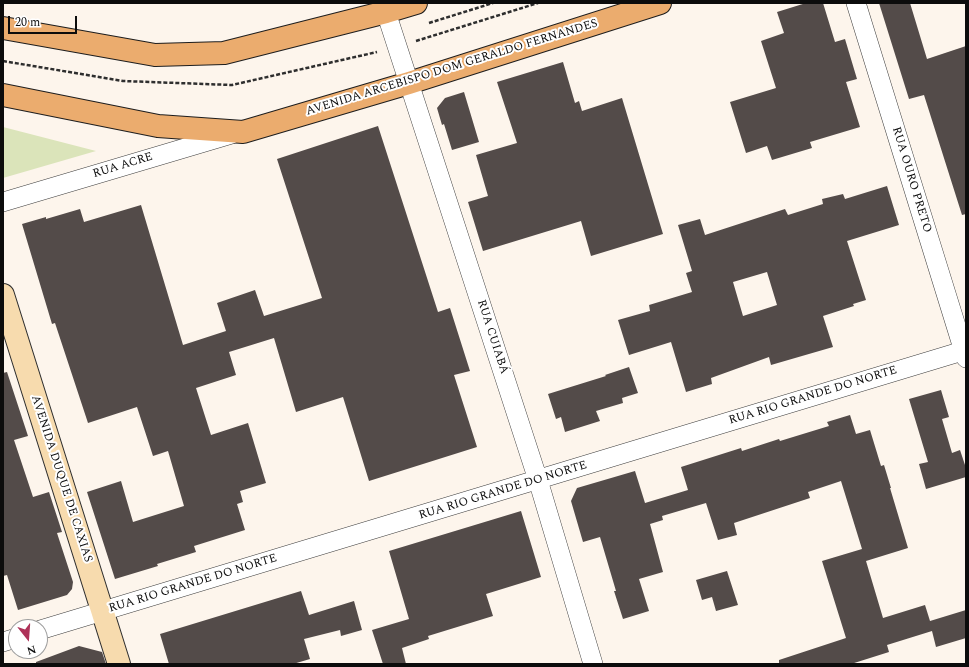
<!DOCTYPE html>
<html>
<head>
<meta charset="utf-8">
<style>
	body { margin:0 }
	#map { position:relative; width:969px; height:667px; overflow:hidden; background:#fdf5ec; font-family:Spectral,serif }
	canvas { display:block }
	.frame { position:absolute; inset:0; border:4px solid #0c0c0c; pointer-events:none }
	.north { position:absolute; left:8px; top:619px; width:40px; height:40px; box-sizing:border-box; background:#fff; border:1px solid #9e9e9e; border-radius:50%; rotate:163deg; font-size:11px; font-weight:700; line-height:16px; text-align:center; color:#0c0c0c }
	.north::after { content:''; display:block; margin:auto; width:14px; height:18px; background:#ae3259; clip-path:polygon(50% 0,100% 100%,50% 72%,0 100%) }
	.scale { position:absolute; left:8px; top:16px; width:69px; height:18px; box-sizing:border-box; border:2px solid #0c0c0c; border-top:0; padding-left:5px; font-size:12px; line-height:14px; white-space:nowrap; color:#0c0c0c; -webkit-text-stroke:3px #fff; paint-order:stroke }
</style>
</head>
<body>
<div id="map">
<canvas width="969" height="667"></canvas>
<div class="frame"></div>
<div class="north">N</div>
<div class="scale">20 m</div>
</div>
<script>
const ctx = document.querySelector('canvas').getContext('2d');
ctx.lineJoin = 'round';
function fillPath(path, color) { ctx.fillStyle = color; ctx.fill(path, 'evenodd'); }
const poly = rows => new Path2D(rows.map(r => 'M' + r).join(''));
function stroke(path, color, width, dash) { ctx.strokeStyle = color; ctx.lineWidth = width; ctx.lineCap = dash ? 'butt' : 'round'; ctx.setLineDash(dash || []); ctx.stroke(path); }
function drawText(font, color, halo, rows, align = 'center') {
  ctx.font = font + ' Spectral,serif'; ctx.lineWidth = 4; ctx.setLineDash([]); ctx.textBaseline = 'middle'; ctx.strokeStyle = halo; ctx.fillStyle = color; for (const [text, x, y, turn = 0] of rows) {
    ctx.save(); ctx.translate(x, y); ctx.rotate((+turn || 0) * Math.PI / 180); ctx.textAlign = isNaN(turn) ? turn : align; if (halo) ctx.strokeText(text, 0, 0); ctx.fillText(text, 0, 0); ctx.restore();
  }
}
fillPath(poly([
	[3,127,96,151,3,178]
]), '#dbe4ba');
fillPath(poly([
	[806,3,823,3,835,42,845,39,857,79,846,82,860,127,810,142,812,148,772,160,767,146,746,153,730,102,776,88,761,41,784,33,777,12],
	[879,3,910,3,927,59,966,46,966,214,962,215,924,95,909,99],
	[563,62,575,103,579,101,582,111,622,98,663,234,591,256,581,221,483,251,468,202,488,196,476,155,517,143,497,82],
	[464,92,479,142,452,150,444,124,442,125,437,108,445,98],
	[378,126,438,312,450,308,470,371,454,375,477,447,369,481,343,397,296,412,274,338,229,352,236,375,196,388,211,435,248,423,266,483,240,491,243,502,237,504,245,530,194,546,196,552,157,564,158,566,115,579,87,492,121,481,133,522,184,506,168,451,153,456,137,407,88,423,55,323,52,324,22,224,46,217,46,219,80,209,84,222,141,205,183,345,226,331,217,303,255,290,264,316,322,298,277,159],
	[887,186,899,225,847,241,866,300,853,304,854,306,823,316,833,347,771,365,769,357,711,378,712,384,686,392,671,342,629,355,618,320,650,311,649,305,692,292,686,273,692,271,678,225,700,219,705,235,785,209,788,215,823,204,822,199,843,194,845,199],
	[767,272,777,305,743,316,733,282],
	[629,367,638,393,622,398,623,403,596,411,600,421,565,432,561,417,556,419,548,394,606,376,605,375],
	[7,372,28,436,14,440,33,497,49,492,62,532,57,533,73,582,72,589,67,595,18,610,7,575,3,576,3,373],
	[941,390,949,417,942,419,952,453,960,450,966,468,966,477,926,489,919,464,928,462,909,399],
	[850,415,856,434,870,430,881,466,884,465,891,488,890,488,908,548,866,561,883,618,925,605,930,621,966,610,966,638,936,647,932,631,887,645,889,652,851,664,779,664,779,660,846,638,822,561,862,549,841,481,808,492,810,498,734,523,737,535,718,540,706,503,662,516,663,520,650,524,663,572,639,579,649,611,623,619,614,591,616,591,600,537,583,542,571,501,577,488,635,471,645,503,688,490,681,467,741,448,742,451,779,439,780,441,829,426,827,422],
	[521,511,541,577,486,594,493,616,428,636,429,639,402,648,406,664,383,664,372,630,409,619,389,551],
	[727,571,738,605,716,611,712,597,702,600,696,580],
	[301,591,309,615,354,601,362,630,341,636,340,630,304,639,310,659,293,664,169,664,160,634],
	[79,646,102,652,106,664,36,664,36,662]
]), '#534b49');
const street = poly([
	[383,3,538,480,593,664],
	[856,3,966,358],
	[3,202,232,134],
	[40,630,966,350],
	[3,642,16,638]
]);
const secondary = poly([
	[3,295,119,664]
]);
const primary = poly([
	[3,28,155,55,224,53,386,12,416,3],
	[3,95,158,126,243,132,409,83,660,3]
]);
stroke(street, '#3f3f3f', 20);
stroke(secondary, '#2e2e2e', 24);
stroke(primary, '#1d1d1d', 24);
stroke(poly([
	[429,23,493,3],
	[416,41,538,3],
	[3,61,123,81,232,85,377,52]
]), '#2e2e2e', 2.5, [4, 2]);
stroke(street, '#fff', 19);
stroke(secondary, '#f7dbae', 22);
stroke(primary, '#ebac6e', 22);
drawText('12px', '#0c0c0c', '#fff', [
	["AVENIDA ARCEBISPO DOM GERALDO FERNANDES",452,68,-17],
	["RUA ACRE",123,166,-17],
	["RUA OURO PRETO",911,180,73],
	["RUA CUIABÁ",492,337,72],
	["RUA RIO GRANDE DO NORTE",813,396,-17],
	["AVENIDA DUQUE DE CAXIAS",61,479,72],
	["RUA RIO GRANDE DO NORTE",503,491,-17],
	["RUA RIO GRANDE DO NORTE",193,584,-17]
]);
</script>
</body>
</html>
